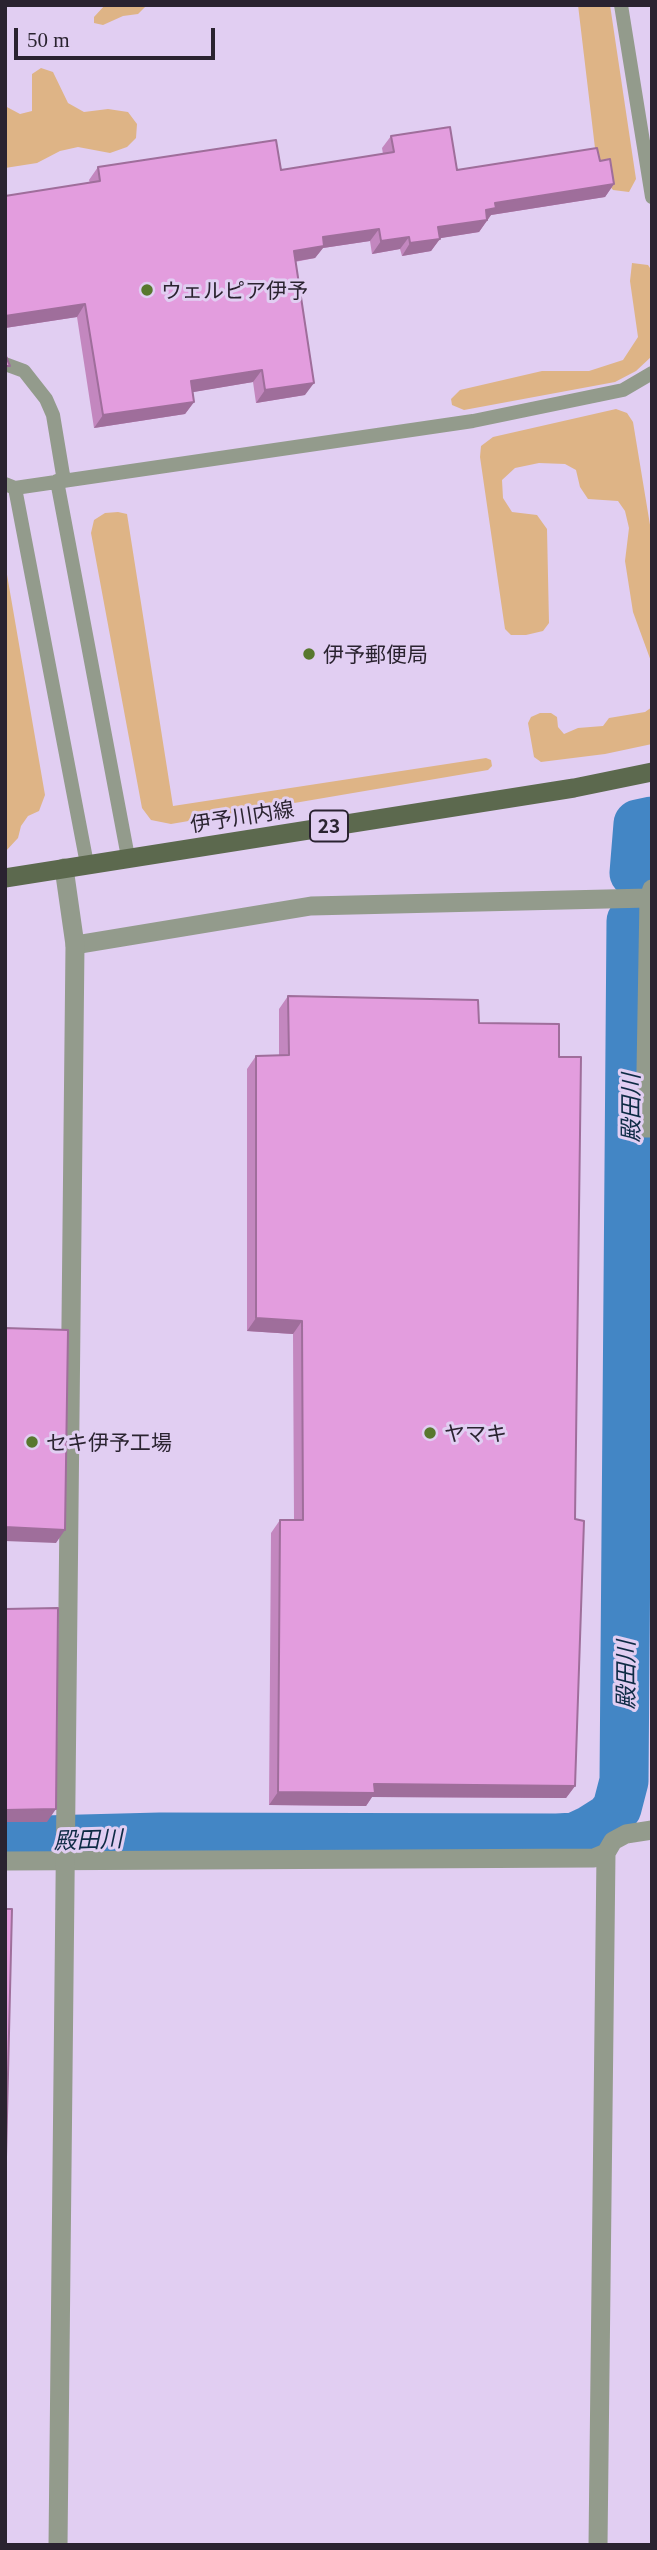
<!DOCTYPE html>
<html>
<head>
<meta charset="utf-8">
<style>
	body { margin:0 }
	#map { position:relative; width:657px; height:2550px; overflow:hidden; background:#e1cef2; font-family:Georgia,serif }
	canvas { display:block }
	.frame { position:absolute; inset:0; border:7px solid #2a2330; pointer-events:none }
	.scale { position:absolute; left:14px; top:28px; width:201px; height:32px; box-sizing:border-box; border:4px solid #2a2330; border-top:0; padding-left:9px; font-size:21px; line-height:24px; white-space:nowrap; color:#2a2330; -webkit-text-stroke:5px #e1cef2; paint-order:stroke }
</style>
</head>
<body>
<div id="map">
<canvas width="657" height="2550"></canvas>
<div class="frame"></div>
<div class="scale">50 m</div>
</div>
<script>
const ctx = document.querySelector('canvas').getContext('2d');
ctx.lineJoin = 'round';
function fillPath(path, color) { ctx.fillStyle = color; ctx.fill(path, 'evenodd'); }
const poly = rows => new Path2D(rows.map(r => 'M' + r).join(''));
function stroke(path, color, width, dash) { ctx.strokeStyle = color; ctx.lineWidth = width; ctx.lineCap = dash ? 'butt' : 'round'; ctx.setLineDash(dash || []); ctx.stroke(path); }
function drawText(font, color, halo, rows, align = 'center') {
  ctx.font = font + ' Georgia,"Noto Sans JP",serif'; ctx.lineWidth = 6; ctx.setLineDash([]); ctx.textBaseline = 'middle'; ctx.strokeStyle = halo; ctx.fillStyle = color; for (const [text, x, y, turn = 0] of rows) {
    ctx.save(); ctx.translate(x, y); ctx.rotate((+turn || 0) * Math.PI / 180); ctx.textAlign = isNaN(turn) ? turn : align; if (halo) ctx.strokeText(text, 0, 0); ctx.fillText(text, 0, 0); ctx.restore();
  }
}
fillPath(poly([
	[105,5,147,5,138,14,123,16,103,25,94,23,94,17],
	[578,5,610,5,636,179,629,192,613,190,608,184,595,148],
	[41,68,53,72,68,103,84,112,108,109,128,112,137,124,136,138,127,147,110,153,78,147,60,151,37,163,5,168,5,106,20,114,32,111,32,74],
	[632,263,648,265,652,271,652,356,636,371,615,382,464,410,452,405,451,399,460,390,542,371,589,371,623,360,638,337,630,281],
	[616,409,627,413,633,422,652,537,652,664,633,612,625,561,629,528,625,511,618,501,588,499,580,487,576,470,565,464,539,463,515,468,502,480,503,498,512,512,537,515,547,529,549,623,543,631,526,635,511,635,505,629,480,457,481,446,493,437],
	[118,512,127,514,173,806,486,758,491,760,492,766,488,770,171,824,151,820,142,808,91,533,94,520,105,513],
	[5,563,45,795,39,811,28,816,21,826,18,838,5,852],
	[652,707,652,744,605,754,541,762,534,757,528,723,531,717,540,713,551,713,557,717,558,727,564,734,578,728,603,726,609,718,645,712]
]), '#deb486');
stroke(poly([
	[634,873,638,824,652,821],
	[5,1841,160,1837,557,1838,575,1837,590,1830,609,1818,617,1808,624,1781,631,921]
]), '#4386c5', 49);
stroke(poly([
	[621,5,652,197],
	[5,364,24,371,46,399,53,415,64,481],
	[57,481,128,857],
	[5,484,15,488,473,421,623,390,652,373],
	[15,488,87,864]
]), '#939b8c', 14);
stroke(poly([
	[652,889,649,898,645,1128,652,1128],
	[75,945,311,906,649,898],
	[5,1861,594,1858,606,1853],
	[598,2545,606,1853,613,1841,626,1834,652,1830]
]), '#939b8c', 19);
stroke(poly([
	[58,2545,75,945,64,868]
]), '#939b8c', 19);
stroke(poly([
	[5,878,574,788,652,772]
]), '#5c694e', 19);
fillPath(poly([
	[391,136,457,170,600,161,614,184,605,197,491,215,479,232,440,238,431,251,402,256,400,249,372,254,370,241,323,248,315,258,295,262,305,395,256,403,253,382,193,392,194,402,185,414,94,428,77,317,5,328,5,196,90,183,89,180,98,167,281,170,383,154,382,148],
	[288,996,479,1023,559,1057,575,1519,575,1786,566,1798,372,1797,366,1806,269,1805,271,1533,280,1520,294,1520,293,1334,247,1331,247,1069,256,1056,279,1055,279,1009]
]), '#c387bf');
fillPath(poly([
	[614,184,605,197,491,215,479,232,429,240,438,227,486,210,495,203],
	[379,229,370,241,323,248,315,258,285,263,294,251,323,237],
	[409,237,400,249,372,254,381,241],
	[440,239,431,251,402,256,410,243],
	[85,304,77,317,5,328,5,316],
	[262,370,253,382,182,394,191,381],
	[314,383,305,395,256,403,265,390],
	[194,402,185,414,94,428,103,415],
	[256,1318,302,1321,293,1334,247,1331],
	[5,1527,65,1530,56,1543,5,1541],
	[374,1784,575,1786,566,1798,372,1797,366,1806,269,1805,278,1792],
	[56,1809,47,1822,5,1822,5,1810]
]), '#9f6e9b');
const building = poly([
	[450,127,457,170,597,148,600,161,610,159,614,184,495,203,496,208,486,210,487,220,438,227,440,239,410,243,409,237,381,241,379,229,323,237,324,246,294,251,314,383,265,390,262,370,191,381,194,402,103,415,85,304,5,316,5,196,100,181,98,167,276,140,281,170,394,152,391,136,450,127],
	[5,354,10,366,5,366,5,354],
	[288,996,478,1000,479,1023,559,1024,559,1057,581,1057,575,1519,584,1521,575,1786,374,1784,375,1793,278,1792,280,1520,303,1520,302,1321,256,1318,256,1056,289,1055,288,996],
	[5,1328,68,1330,65,1530,5,1527,5,1328],
	[58,1608,56,1809,5,1810,5,1609,58,1608],
	[5,1909,12,1909,6,2157,5,2157,5,1909]
]);
fillPath(building, '#e39dde');
stroke(building, '#9f6e9b', 2);
for (const [x, y, r, color] of [
	[147,290,7,"#58782e"],
	[309,654,7,"#58782e"],
	[430,1433,7,"#58782e"],
	[32,1442,7,"#58782e"]
]) { const dot = new Path2D(); dot.arc(x, y, r, 0, 2 * Math.PI); ctx.fillStyle = color; ctx.fill(dot); stroke(dot, '#e1cef2', 2.5); }
for (const [x, y, w] of [
	[329,826,38]
]) { const box = new Path2D(); box.roundRect(x - w / 2, y - 15.5, w, 31, 5); ctx.fillStyle = '#e1cef2'; ctx.fill(box); stroke(box, '#2a2330', 2); }
drawText('bold 19px', '#2a2330', null, [
	["23",329,826]
]);
drawText('21px', '#2a2330', '#e1cef2', [
	["ウェルピア伊予",161,290],
	["伊予郵便局",323,654],
	["ヤマキ",444,1433],
	["セキ伊予工場",46,1442]
], 'left');
drawText('21px', '#2a2330', '#e1cef2', [
	["伊予川内線",242,816,-9]
]);
drawText('italic 23px', '#0e2b45', '#e1cef2', [
	["殿田川",630,1108,-90],
	["殿田川",625,1675,-90],
	["殿田川",88,1839,-2]
]);
</script>
</body>
</html>
